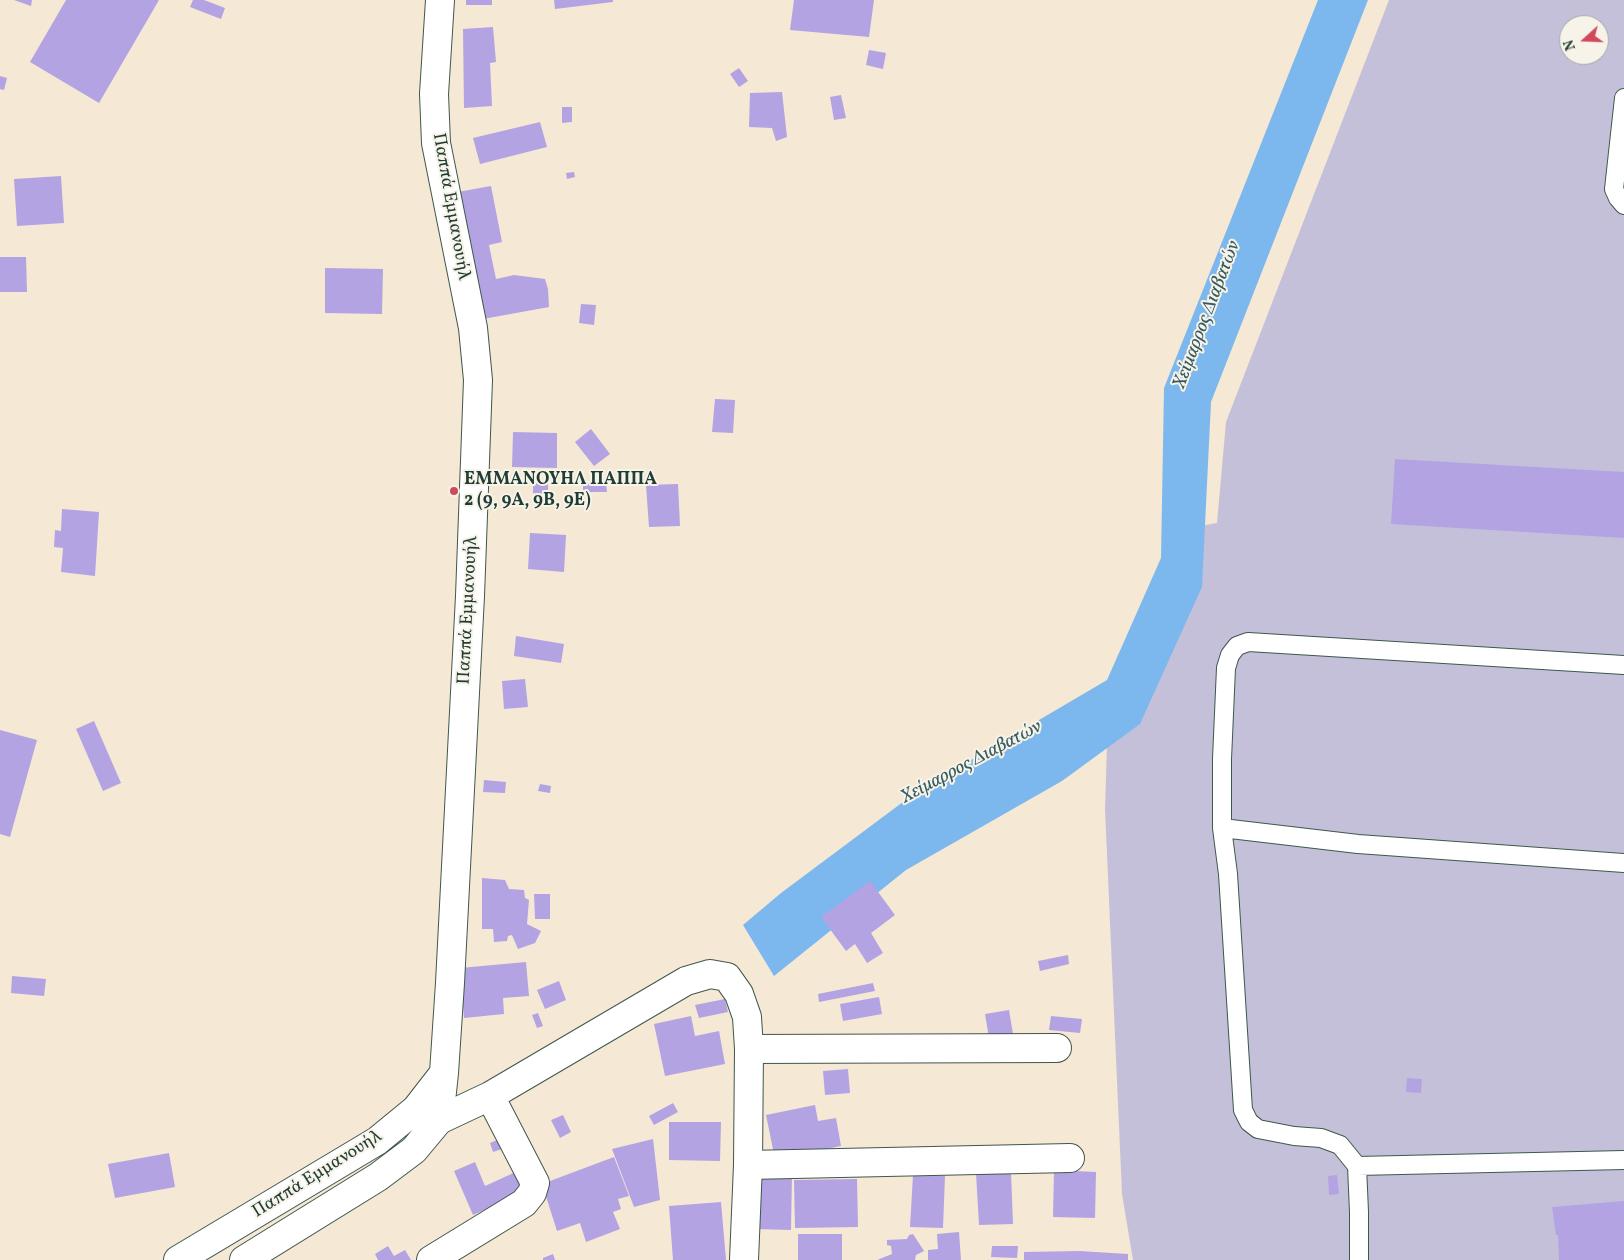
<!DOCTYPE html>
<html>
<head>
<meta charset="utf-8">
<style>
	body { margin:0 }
	#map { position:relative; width:1624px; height:1260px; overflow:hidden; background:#f5e8d4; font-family:Vollkorn,serif }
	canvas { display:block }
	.north { position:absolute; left:1559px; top:15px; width:50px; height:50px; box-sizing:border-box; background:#f7f3e8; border:1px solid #a1aaa0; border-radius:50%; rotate:250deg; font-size:14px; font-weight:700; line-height:20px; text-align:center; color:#1f3d34 }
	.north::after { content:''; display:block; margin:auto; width:18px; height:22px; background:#d1495b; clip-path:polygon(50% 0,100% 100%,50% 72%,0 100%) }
</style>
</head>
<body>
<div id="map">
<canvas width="1624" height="1260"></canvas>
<div class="north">N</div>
</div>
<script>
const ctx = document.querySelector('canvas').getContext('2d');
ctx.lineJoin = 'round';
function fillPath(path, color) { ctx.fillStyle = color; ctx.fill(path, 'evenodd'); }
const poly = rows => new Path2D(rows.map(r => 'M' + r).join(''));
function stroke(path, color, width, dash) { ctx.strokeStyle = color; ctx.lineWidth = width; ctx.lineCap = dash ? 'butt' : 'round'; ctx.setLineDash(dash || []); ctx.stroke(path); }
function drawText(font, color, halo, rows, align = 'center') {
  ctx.font = font + ' Vollkorn,serif'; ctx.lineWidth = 4; ctx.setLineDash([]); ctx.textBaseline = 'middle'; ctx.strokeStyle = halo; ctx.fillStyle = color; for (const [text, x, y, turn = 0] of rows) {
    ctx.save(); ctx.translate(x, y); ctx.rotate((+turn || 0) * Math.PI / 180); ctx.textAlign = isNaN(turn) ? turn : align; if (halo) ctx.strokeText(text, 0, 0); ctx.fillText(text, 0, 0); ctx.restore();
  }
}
fillPath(poly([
	[1389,0,1624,0,1624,1260,1133,1260,1122,1194,1105,809,1107,745,1200,526,1217,523,1226,422],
	[1569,25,1599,25,1599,55,1569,55]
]), '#c5c0da');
fillPath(poly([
	[1318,0,1368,0,1211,402,1202,587,1140,724,1062,781,906,870,774,976,743,925,781,893,915,793,1107,680,1161,558,1164,388]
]), '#7cb8ee');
fillPath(poly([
	[14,0,32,0,31,6],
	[66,0,159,0,99,103,30,62],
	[193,0,204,0,225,8,221,19,190,7],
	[466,0,492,0,492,5,466,5],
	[554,0,613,0,613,2,555,9],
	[794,0,874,0,869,37,790,30],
	[493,27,496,62,490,63,492,106,464,108,463,29],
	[869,50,886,53,883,69,866,65],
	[739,68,748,81,739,87,730,74],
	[0,76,7,78,4,90,0,89],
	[782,92,787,137,776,141,772,128,749,127,750,93],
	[841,95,846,118,834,120,830,97],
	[562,107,572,107,572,122,562,123],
	[540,122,547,147,480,164,473,138],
	[574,172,575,177,567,179,566,173],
	[61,176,64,223,17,226,14,179],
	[491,186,502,242,489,245,496,279,514,275,545,279,548,289,549,307,483,319,458,192],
	[0,257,26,257,27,292,0,292],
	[325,268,383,269,382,314,325,313],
	[581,304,596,305,594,325,579,323],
	[715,399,735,400,733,433,712,432],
	[591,429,610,454,594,466,575,442],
	[513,432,557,433,557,468,512,467],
	[1395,459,1624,472,1624,538,1391,524],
	[533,482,548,482,548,495,533,493],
	[606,483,607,492,583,492,583,484],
	[678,484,680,526,649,527,646,485],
	[62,509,99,512,95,576,61,572,63,548,54,547,55,530,61,531],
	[530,533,566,535,564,572,528,569],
	[516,636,564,644,561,663,514,656],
	[525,679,528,707,504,709,502,681],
	[94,721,121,783,103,791,76,729],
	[0,730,37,740,10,837,0,834],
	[484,780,506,782,505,793,483,792],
	[540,784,551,786,550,793,538,791],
	[482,878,505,880,509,889,524,890,525,898,529,900,527,924,541,931,535,943,518,949,512,935,508,936,507,941,494,942,493,929,482,929],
	[870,881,895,915,871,933,883,953,867,963,855,944,846,951,821,917],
	[534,894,550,894,550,919,535,919],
	[1068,955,1069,964,1040,971,1038,961],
	[526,962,529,996,503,998,504,1014,464,1018,460,968],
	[12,976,46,979,44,996,11,993],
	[559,981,566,1000,545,1009,537,990],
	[873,983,875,991,819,1002,818,994],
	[879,997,882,1014,843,1021,840,1004],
	[725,999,728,1012,699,1018,695,1005],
	[1009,1010,1013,1034,989,1038,985,1014],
	[538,1013,543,1026,537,1028,532,1015],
	[691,1016,695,1036,719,1031,725,1064,665,1076,654,1024],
	[1051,1016,1082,1019,1080,1033,1049,1030],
	[848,1069,850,1093,825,1095,823,1071],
	[1407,1078,1422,1079,1421,1093,1406,1092],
	[673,1103,678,1112,654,1125,649,1116],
	[815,1105,818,1121,836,1118,841,1146,775,1159,766,1115],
	[563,1115,571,1132,560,1138,551,1120],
	[669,1122,721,1122,720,1161,669,1160],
	[504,1137,508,1147,493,1152,490,1143],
	[653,1139,660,1200,634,1207,612,1149],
	[169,1153,175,1187,115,1198,108,1164],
	[614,1157,629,1196,618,1199,621,1209,613,1212,620,1229,586,1242,580,1223,557,1231,542,1184],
	[475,1162,485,1186,520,1170,529,1190,473,1215,454,1171],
	[1054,1170,1096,1172,1095,1218,1053,1217],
	[1011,1172,1013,1224,979,1225,976,1173],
	[755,1174,792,1174,791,1230,754,1229],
	[913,1175,945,1176,943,1228,910,1227],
	[1337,1175,1339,1194,1329,1195,1328,1176],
	[857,1179,858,1227,795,1228,794,1180],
	[1624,1201,1624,1260,1559,1260,1558,1235,1556,1235,1552,1207],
	[721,1202,726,1260,673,1260,669,1206],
	[959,1232,961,1260,928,1260,928,1250,938,1249,937,1234],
	[798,1234,842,1234,842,1260,798,1260],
	[913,1234,924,1251,916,1255,915,1260,877,1260,892,1254,891,1246,887,1245,887,1240,907,1239,909,1235],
	[388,1246,394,1256,405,1250,411,1260,378,1260,375,1254],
	[992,1246,1018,1246,1017,1258,991,1257],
	[1079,1251,1128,1254,1128,1260,1024,1260,1024,1252],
	[553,1254,555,1260,543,1260,543,1258]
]), '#b3a3e3');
const service = poly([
	[1624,98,1614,189,1618,198,1624,205],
	[1222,828,1358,844,1624,863],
	[1357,1166,1624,1160],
	[1359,1260,1359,1212,1357,1166,1340,1145,1321,1138,1294,1136,1258,1129,1249,1122,1243,1110,1228,874,1222,828,1222,759,1226,668,1230,655,1237,646,1248,642,1624,665]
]);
const minor = poly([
	[749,1049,1057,1048],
	[439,1120,490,1096,686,981,710,974,727,977,739,994,747,1017,749,1049,748,1165,744,1260],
	[748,1165,1070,1158],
	[431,1260,524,1203,532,1193,535,1183,490,1096]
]);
const tertiary = poly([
	[178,1260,377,1141,416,1109,444,1073],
	[244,1260,378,1177,414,1150,439,1120,444,1073,450,983,470,596,478,380,473,328,436,143,434,94,440,0]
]);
stroke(service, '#3f574c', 20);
stroke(minor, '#3f574c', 30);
stroke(tertiary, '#3f574c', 30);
stroke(service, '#fff', 18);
stroke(minor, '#fff', 28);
stroke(tertiary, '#fff', 28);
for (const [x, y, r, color] of [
	[454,491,5,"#d1495b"]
]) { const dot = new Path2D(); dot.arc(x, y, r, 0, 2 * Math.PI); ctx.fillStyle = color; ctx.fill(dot); stroke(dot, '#f7f3e8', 2); }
drawText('18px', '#1f3d34', '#f7f3e8', [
	["Παππά Εμμανουήλ",450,207,80],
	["Παππά Εμμανουήλ",469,610,-87],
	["Παππά Εμμανουήλ",318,1175,-32]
]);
drawText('bold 18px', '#1f3d34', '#f7f3e8', [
	["ΕΜΜΑΝΟΥΗΛ ΠΑΠΠΑ",464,481],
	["2 (9, 9Α, 9Β, 9Ε)",464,502]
], 'left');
drawText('italic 19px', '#365c62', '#f7f3e8', [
	["Χείμαρρος Διαβατών",1208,315,-69],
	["Χείμαρρος Διαβατών",972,763,-28]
]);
</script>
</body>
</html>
